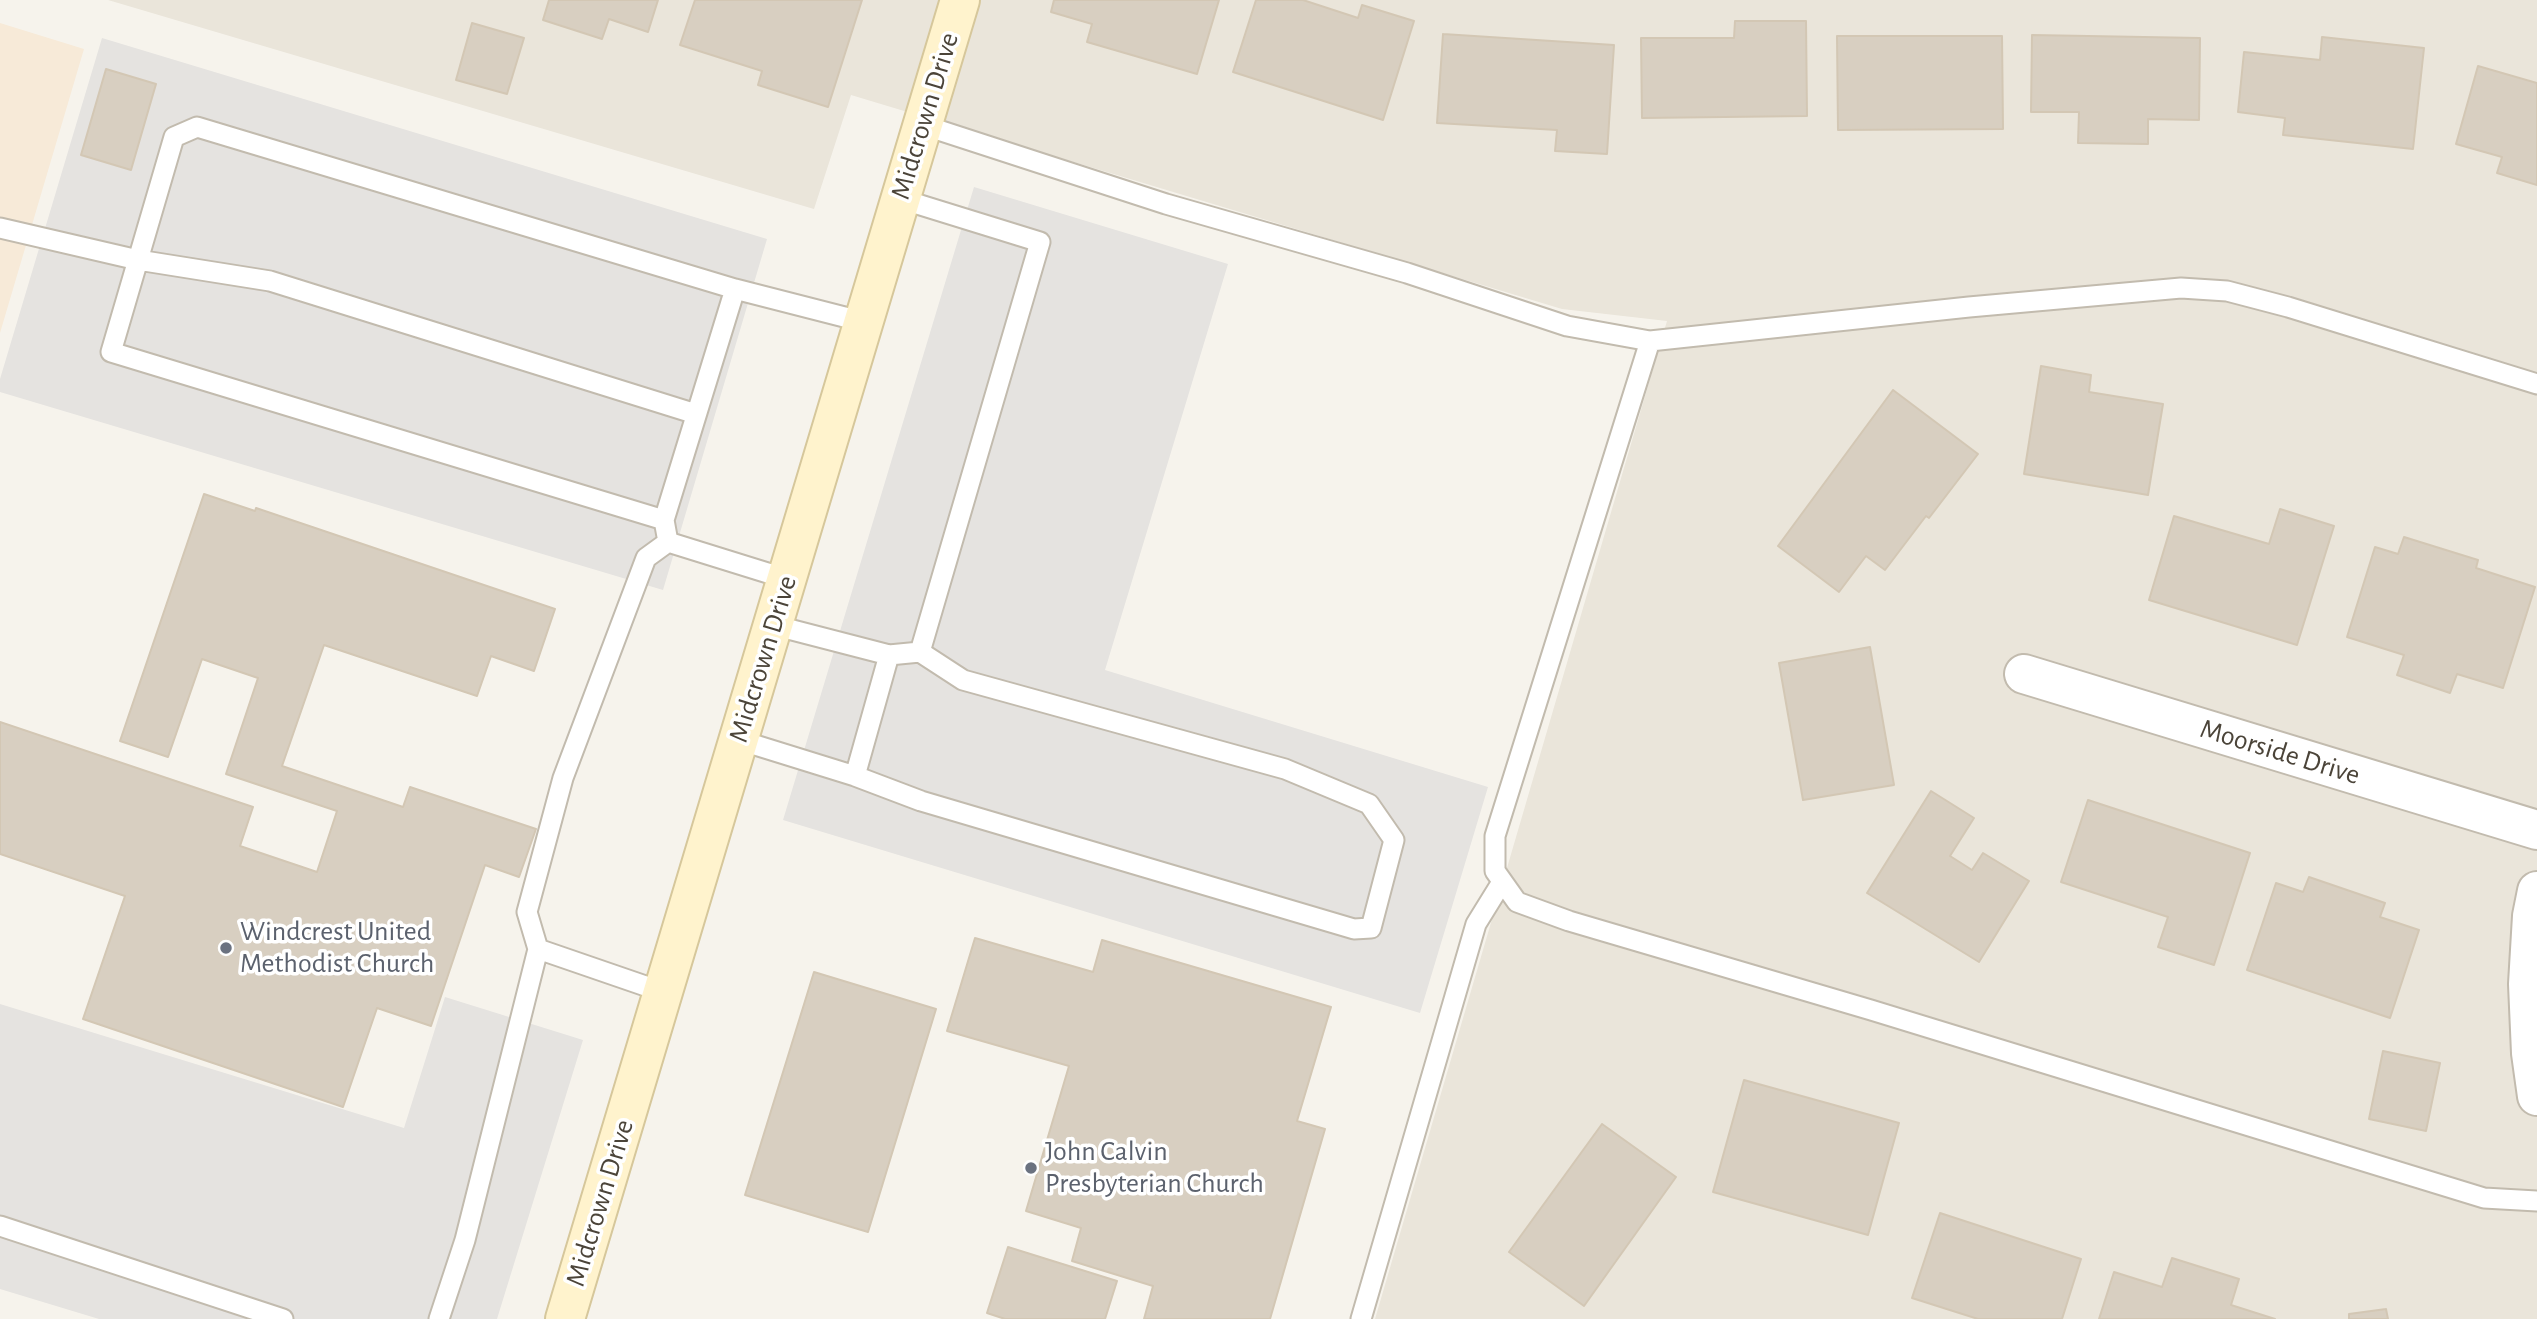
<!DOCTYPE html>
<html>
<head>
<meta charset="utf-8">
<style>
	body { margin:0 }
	canvas { display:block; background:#f6f3ec }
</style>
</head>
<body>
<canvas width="2537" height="1319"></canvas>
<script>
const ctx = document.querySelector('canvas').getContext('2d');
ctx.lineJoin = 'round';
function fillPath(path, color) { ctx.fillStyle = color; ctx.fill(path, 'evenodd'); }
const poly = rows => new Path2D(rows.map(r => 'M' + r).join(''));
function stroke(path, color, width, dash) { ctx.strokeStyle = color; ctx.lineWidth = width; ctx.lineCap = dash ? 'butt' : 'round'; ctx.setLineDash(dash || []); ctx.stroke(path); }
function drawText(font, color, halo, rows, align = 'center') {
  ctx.font = font + ' "Alegreya Sans",sans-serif'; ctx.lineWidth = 7; ctx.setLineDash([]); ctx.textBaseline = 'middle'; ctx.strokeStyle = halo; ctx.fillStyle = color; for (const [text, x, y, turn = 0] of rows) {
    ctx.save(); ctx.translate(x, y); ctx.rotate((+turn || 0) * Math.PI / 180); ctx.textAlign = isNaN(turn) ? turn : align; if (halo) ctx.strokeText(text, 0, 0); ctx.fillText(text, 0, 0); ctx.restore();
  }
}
fillPath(poly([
	[108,0,2537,0,2537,1319,1375,1319,1667,321,1562,309,851,95,814,209]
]), '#eae5da');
fillPath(poly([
	[0,23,84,49,0,333]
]), '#f7ead8');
fillPath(poly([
	[102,38,767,239,663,590,0,392,0,379],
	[974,187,1228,264,1105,670,1488,787,1420,1013,783,820],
	[445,997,583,1040,497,1319,99,1319,0,1289,0,1004,404,1128]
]), '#e5e3e0');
const building = poly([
	[549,0,658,0,648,32,609,19,602,39,543,20,549,0],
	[695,0,862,0,828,107,758,85,762,71,680,45,695,0],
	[1054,0,1219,0,1197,74,1087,42,1092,24,1051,12,1054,0],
	[1256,0,1303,0,1358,18,1362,5,1414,21,1383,120,1233,72,1256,0],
	[1735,21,1806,21,1807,116,1642,118,1641,38,1734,38,1735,21],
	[472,23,524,38,507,94,456,80,472,23],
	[1443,34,1614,45,1607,154,1555,151,1557,130,1437,123,1443,34],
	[2032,35,2200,38,2199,120,2148,119,2148,144,2078,143,2079,112,2031,112,2032,35],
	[1837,36,2002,36,2003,129,1838,130,1837,36],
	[2322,37,2424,48,2413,149,2283,135,2285,118,2238,112,2244,52,2320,60,2322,37],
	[2478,66,2537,83,2537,185,2497,173,2502,157,2456,144,2478,66],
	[106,69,156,84,131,170,81,155,106,69],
	[2041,366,2091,375,2089,392,2163,404,2148,495,2024,474,2041,366],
	[1893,390,1978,454,1929,518,1926,516,1885,570,1866,556,1839,592,1778,546,1893,390],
	[204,494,255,511,256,508,555,609,534,671,491,656,477,696,324,645,282,766,403,807,410,787,536,829,519,877,485,865,431,1026,377,1008,343,1107,83,1019,125,896,0,854,0,722,253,807,240,846,317,872,337,811,226,774,258,678,202,659,168,757,120,741,204,494],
	[2280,509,2334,526,2297,645,2149,600,2174,516,2269,544,2280,509],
	[2404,537,2478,560,2476,568,2535,587,2503,688,2457,674,2450,693,2397,675,2404,655,2347,637,2375,547,2398,554,2404,537],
	[1870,647,1894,785,1803,800,1779,663,1870,647],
	[1931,791,1974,818,1950,856,1972,870,1983,853,2029,881,1979,962,1867,893,1931,791],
	[2088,800,2250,853,2214,965,2158,947,2168,917,2061,882,2088,800],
	[2309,877,2385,903,2380,917,2419,930,2390,1018,2247,970,2276,883,2303,892,2309,877],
	[975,938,1093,972,1102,940,1331,1007,1297,1121,1325,1129,1270,1319,1144,1319,1153,1286,1072,1261,1081,1228,1026,1211,1069,1066,947,1031,975,938],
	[814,972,936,1009,868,1232,745,1195,814,972],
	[2383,1051,2440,1063,2426,1131,2369,1119,2383,1051],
	[1744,1080,1899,1123,1868,1235,1713,1192,1744,1080],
	[1602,1124,1676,1177,1584,1306,1509,1252,1602,1124],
	[1940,1213,2081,1259,2062,1319,1978,1319,1912,1298,1940,1213],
	[1008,1247,1117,1281,1105,1319,1005,1319,987,1313,1008,1247],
	[2172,1258,2239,1279,2231,1305,2275,1319,2099,1319,2114,1272,2162,1287,2172,1258],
	[2386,1309,2388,1319,2349,1319,2349,1314,2386,1309]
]);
fillPath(building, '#d8cfc1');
stroke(building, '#d3c7b4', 2);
const lane = poly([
	[923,125,1166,204,1407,273,1567,326,1650,341,1969,307,2181,288,2227,291,2288,307,2537,384],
	[0,228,138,260,270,281,696,414],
	[735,289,864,322],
	[1650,341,1495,836,1495,871,1517,902,1569,921,1871,1010,2484,1198,2537,1201],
	[664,520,111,352,174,137,197,127,735,289,664,520,668,542],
	[773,625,889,655,920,652,1040,242,901,199],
	[739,740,855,776,921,801,1354,929,1371,928,1394,840,1369,804,1285,769,963,680,920,652],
	[855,776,889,655],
	[538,949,663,992],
	[0,1226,283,1319],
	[439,1319,465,1240,538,949,527,912,563,778,646,558,668,542,787,579],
	[1361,1319,1476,924,1502,882]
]);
const street = poly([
	[2024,674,2537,830],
	[2537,891,2532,916,2528,984,2531,1053,2537,1096]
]);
const secondary = poly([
	[565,1319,960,0]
]);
stroke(lane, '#c2bbae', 23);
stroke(street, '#c2bbae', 42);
stroke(secondary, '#d6c79b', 42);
stroke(lane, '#fff', 19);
stroke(street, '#fff', 38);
stroke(secondary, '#fff3cd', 38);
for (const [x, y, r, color] of [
	[226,948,7,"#6b7280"],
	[1031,1168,7,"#6b7280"]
]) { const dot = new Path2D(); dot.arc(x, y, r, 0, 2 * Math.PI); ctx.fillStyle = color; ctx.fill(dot); stroke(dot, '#fff', 2.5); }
drawText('28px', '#4b4439', '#fff', [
	["Midcrown Drive",925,116,-73],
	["Midcrown Drive",763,659,-73],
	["Moorside Drive",2280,752,17],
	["Midcrown Drive",600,1203,-73]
]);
drawText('28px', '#5b616d', '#fff', [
	["Windcrest United",240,932],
	["Methodist Church",240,964],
	["John Calvin",1045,1152],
	["Presbyterian Church",1045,1184]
], 'left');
</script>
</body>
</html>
